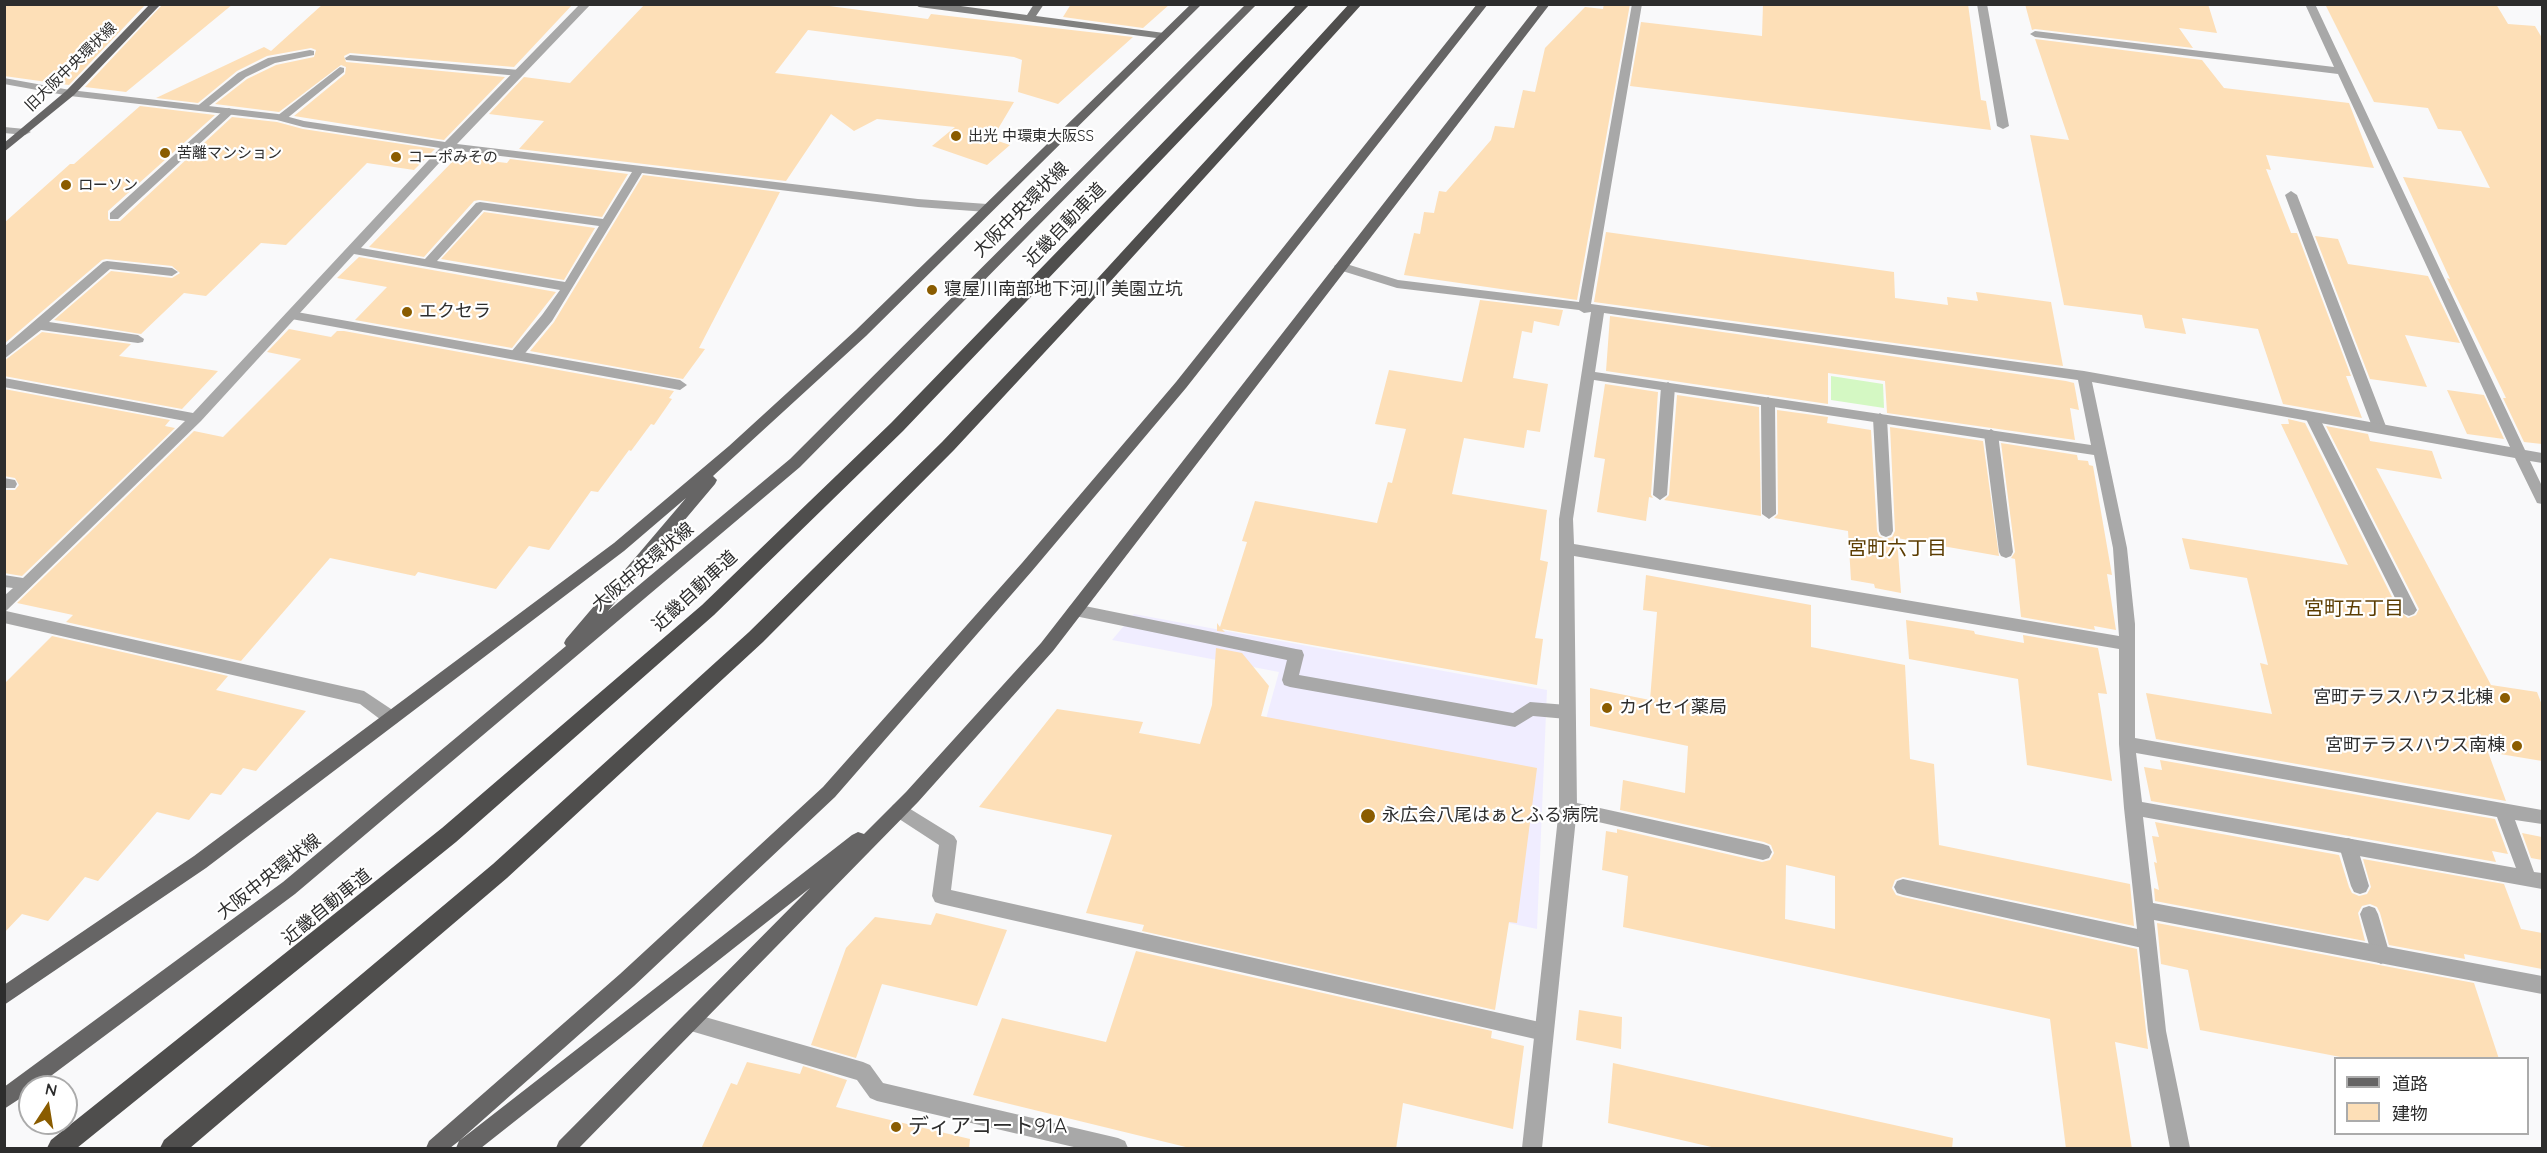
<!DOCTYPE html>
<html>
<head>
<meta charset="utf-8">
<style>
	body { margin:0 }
	#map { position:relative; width:2547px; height:1153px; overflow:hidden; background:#f9f9fa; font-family:Quicksand,"Noto Sans JP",sans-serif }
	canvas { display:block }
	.frame { position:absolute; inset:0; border:6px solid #2d2d2d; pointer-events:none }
	.legend { position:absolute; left:2334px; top:1057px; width:195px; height:78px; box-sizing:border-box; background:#fff; border:2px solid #ababab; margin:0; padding:8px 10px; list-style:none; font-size:18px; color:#2d2d2d }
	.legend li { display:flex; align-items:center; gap:12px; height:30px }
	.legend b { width:30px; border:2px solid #ababab }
	.north { position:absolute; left:18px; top:1075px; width:60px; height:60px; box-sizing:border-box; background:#fff; border:2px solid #ababab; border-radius:50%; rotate:12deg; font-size:16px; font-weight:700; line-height:24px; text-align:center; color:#2d2d2d }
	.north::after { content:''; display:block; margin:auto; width:21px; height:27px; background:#8a5c00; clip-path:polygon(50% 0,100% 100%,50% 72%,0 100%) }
</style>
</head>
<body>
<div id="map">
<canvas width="2547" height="1153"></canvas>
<div class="frame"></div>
<ul class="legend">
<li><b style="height:8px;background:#666565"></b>道路</li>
<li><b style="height:16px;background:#fddfb7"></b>建物</li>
</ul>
<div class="north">N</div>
</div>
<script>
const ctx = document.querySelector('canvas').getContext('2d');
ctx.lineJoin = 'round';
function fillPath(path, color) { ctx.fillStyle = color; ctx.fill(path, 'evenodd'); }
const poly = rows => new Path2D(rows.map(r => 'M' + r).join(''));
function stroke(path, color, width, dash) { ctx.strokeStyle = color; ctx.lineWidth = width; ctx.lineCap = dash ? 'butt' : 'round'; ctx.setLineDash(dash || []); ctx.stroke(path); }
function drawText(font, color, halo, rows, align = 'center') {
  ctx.font = font + ' Quicksand,"Noto Sans JP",sans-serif'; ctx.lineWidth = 4.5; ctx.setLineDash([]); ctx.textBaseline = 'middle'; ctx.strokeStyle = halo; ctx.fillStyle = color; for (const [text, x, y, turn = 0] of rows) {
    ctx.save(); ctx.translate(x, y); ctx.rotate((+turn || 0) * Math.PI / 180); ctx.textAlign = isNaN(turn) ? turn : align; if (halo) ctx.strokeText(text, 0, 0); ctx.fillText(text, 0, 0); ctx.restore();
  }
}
fillPath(poly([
	[1134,614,1547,690,1537,929,1226,863,1279,672,1112,640]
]), '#f0edff');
fillPath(poly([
	[1831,376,1883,384,1884,408,1831,400]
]), '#d4f8c3');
fillPath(poly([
	[4,4,146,4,69,85,4,76],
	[163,4,233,4,126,92,85,87],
	[323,4,573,4,514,67,350,53,344,56,346,62,505,77,444,140,294,116,345,74,346,67,341,65,279,112,215,104,247,79,276,65,314,57,316,50,311,48,267,56,237,71,198,103,156,98,264,47,271,51],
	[645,4,814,4,928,19,931,14,1133,37,1058,104,1018,92,1022,60,1014,57,808,30,775,73,1014,102,992,139,1010,145,987,165,932,146,955,127,877,119,854,131,831,114,786,181,519,149,544,121,489,114,524,77,570,83],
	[1071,4,1170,4,1143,28,1063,17],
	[1604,4,1630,4,1577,300,1404,275,1414,233,1420,234,1424,212,1434,213,1439,191,1446,192,1491,140,1495,126,1514,128,1523,90,1535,92,1545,48,1585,7,1603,9],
	[1763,4,1968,4,1981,100,1986,101,1991,130,1630,86,1641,22,1762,36],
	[2025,4,2208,4,2217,33,2179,28,2193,48,2035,29,2032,30],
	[2325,4,2496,4,2508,24,2535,26,2542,38,2542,444,2524,442,2503,398,2506,398,2447,278,2450,279,2403,177,2490,188,2461,131,2438,129,2428,108,2374,102],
	[2035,39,2202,60,2224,88,2349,103,2374,168,2266,155,2271,170,2266,169,2291,233,2297,233,2351,376,2346,376,2362,418,2283,404,2258,329,2182,318,2186,334,2145,328,2142,315,2064,305,2030,135,2069,140],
	[140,106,215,115,108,211,108,219,110,221,120,221,232,117,277,122,303,129,435,149,414,170,367,163,286,245,261,243,206,296,184,293,141,334,54,320,111,271,172,278,180,273,172,266,106,259,102,260,4,344,4,223,70,164,74,164],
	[457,157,507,163,510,159,628,174,602,217,479,200,474,201,424,257,369,247],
	[643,175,780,192,699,348,705,349,683,379,530,351,554,322],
	[484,212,595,228,564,280,441,259],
	[1606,232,1894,272,1895,298,1948,305,1947,297,1978,301,1976,292,2051,302,2063,366,1594,302],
	[2315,236,2338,239,2348,264,2428,276,2460,343,2405,335,2427,387,2370,379],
	[359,257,556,292,512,348,355,320,387,287,337,278],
	[1480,300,1563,310,1559,326,1534,321,1532,333,1522,331,1513,378,1548,384,1540,432,1527,430,1524,448,1464,438,1452,494,1547,510,1540,560,1548,562,1535,638,1543,639,1537,685,1222,629,1225,632,1217,631,1217,623,1220,627,1247,542,1242,541,1255,501,1377,523,1388,482,1392,483,1406,429,1375,424,1389,370,1462,382],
	[1610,316,2066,381,2074,383,2079,410,2070,408,2075,440,1887,413,1885,381,1828,373,1828,404,1606,371],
	[289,329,331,337,337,331,344,331,674,391,669,398,672,399,654,425,651,424,631,451,629,450,598,492,591,491,549,550,529,546,496,589,418,572,415,576,330,558,241,661,66,622,73,615,17,603,194,431,223,437,301,359,267,352],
	[42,332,131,344,119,356,218,371,182,409,4,376,4,361],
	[1605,384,1658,392,1651,495,1653,498,1649,497,1646,521,1597,512,1605,459,1594,457],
	[4,389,170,420,165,426,175,428,22,576,4,573,4,490,15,490,19,485,15,478,4,476],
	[2447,390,2484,395,2504,439,2467,434],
	[1677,395,1759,407,1761,516,1664,500,1669,495],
	[1777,410,1828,417,1827,423,1871,430,1877,531,1879,536,1885,539,1892,537,1895,531,1890,427,1983,441,1999,556,1897,538,1901,593,1875,588,1874,584,1851,580,1848,531,1774,518,1778,514],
	[2288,419,2305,423,2399,611,2408,618,2416,615,2419,609,2326,426,2368,434,2370,441,2432,451,2442,479,2376,468,2491,685,2537,692,2542,705,2542,761,2488,752,2506,801,2156,739,2146,693,2272,714,2260,663,2268,665,2247,578,2190,569,2182,538,2348,565,2281,424,2289,424],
	[2001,443,2077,455,2078,460,2088,461,2089,465,2093,466,2112,575,2107,574,2116,630,2094,626,2095,630,2021,617,2015,559,2011,558,2015,552],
	[1646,575,1811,605,1811,647,1905,665,1910,759,1934,764,1939,845,2130,884,2134,926,1903,877,1895,880,1892,888,1896,895,1903,897,2137,949,2148,1049,2115,1042,2132,1149,2066,1149,2050,1019,1623,927,1628,876,1602,870,1606,831,1617,833,1617,829,1762,862,1770,860,1774,853,1771,845,1764,842,1620,810,1623,780,1685,793,1688,746,1590,726,1590,688,1650,700,1657,612,1643,610],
	[1786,865,1835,876,1835,929,1785,919],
	[1906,620,1974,631,1975,634,2024,643,2023,635,2098,648,2107,694,2098,693,2112,781,2027,765,2018,679,1909,659],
	[52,636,228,676,216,690,306,711,256,771,243,768,221,795,211,793,189,820,157,812,98,881,85,877,48,921,22,914,4,933,4,684],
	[1216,648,1242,653,1269,686,1261,716,1537,768,1517,923,1509,922,1495,1010,1142,931,1144,925,1086,913,1112,835,979,807,1057,709,1143,722,1139,733,1200,744,1212,705],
	[2160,760,2495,819,2508,854,2492,851,2496,862,2151,801,2144,767,2162,770],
	[2155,822,2339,855,2349,887,2352,893,2359,896,2367,894,2371,887,2363,859,2504,884,2521,929,2542,933,2542,969,2464,954,2465,959,2389,945,2380,913,2377,907,2370,904,2362,906,2358,913,2365,941,2155,901,2154,888,2159,890,2154,862,2157,863,2152,836,2159,837],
	[2522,833,2542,837,2542,860,2531,858],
	[936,913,1007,930,977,1006,882,984,856,1058,811,1045,846,948,875,917,931,925],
	[2157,923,2474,983,2499,1059,2351,1059,2200,1030,2188,970,2161,964],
	[1136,951,1492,1031,1491,1038,1524,1046,1513,1129,1403,1103,1396,1149,1194,1149,973,1095,1002,1018,1106,1042],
	[1579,1010,1622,1017,1621,1049,1576,1040],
	[747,1062,800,1074,803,1066,847,1080,836,1107,970,1139,969,1149,701,1149,731,1083,737,1085],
	[1613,1063,1953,1138,1952,1149,1720,1149,1608,1123]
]), '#fddfb7');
fillPath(poly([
	[1977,4,1987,4,2009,126,2003,129,1997,126,1977,4],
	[310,50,314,51,314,55,275,63,246,77,204,110,196,110,195,108,238,73,268,58,310,50],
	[350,55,519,70,524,73,519,76,346,60,345,58,350,55],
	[340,67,344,68,344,72,285,120,277,120,277,116,340,67],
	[229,108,234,111,233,113,118,219,110,219,110,213,225,109,229,108],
	[2291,191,2297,195,2387,429,2385,432,2375,432,2373,429,2285,195,2291,191],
	[291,311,680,380,687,385,680,390,286,318,285,315,291,311],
	[1668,382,1675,387,1667,495,1660,500,1653,495,1661,387,1668,382],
	[1768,397,1775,402,1776,514,1769,519,1762,514,1761,402,1768,397],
	[2312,412,2319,417,2417,610,2414,614,2409,616,2404,614,2401,610,2305,417,2312,412],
	[1880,413,1887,418,1893,531,1891,535,1886,537,1881,535,1879,531,1873,418,1880,413],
	[1991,429,1998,434,2013,552,2011,556,2006,558,2001,556,1999,552,1984,434,1991,429],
	[1075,604,1296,649,1302,650,1304,655,1299,675,1513,713,1530,702,1567,705,1573,707,1575,712,1573,717,1567,719,1533,716,1515,727,1290,687,1284,685,1282,680,1287,660,1075,616,1070,614,1067,610,1070,606,1075,604],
	[1568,801,1763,844,1769,846,1772,852,1769,858,1763,860,1568,815,1562,813,1559,808,1562,803,1568,801],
	[899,802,954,836,957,841,951,890,1544,1023,1551,1025,1553,1032,1551,1039,1544,1041,941,904,935,902,932,896,939,845,893,815,890,810,893,805,899,802],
	[2348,838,2354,840,2357,846,2369,886,2366,892,2360,894,2354,892,2351,886,2339,846,2342,840,2348,838],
	[1903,879,2147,931,2153,934,2156,940,2153,946,2147,949,1903,895,1897,893,1894,887,1897,881,1903,879],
	[2369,906,2375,908,2378,914,2390,955,2387,961,2381,964,2375,961,2372,955,2360,914,2363,908,2369,906]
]), '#a8a8a8');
fillPath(poly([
	[580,4,591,4,457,144,918,199,987,204,993,208,987,212,918,207,642,173,552,321,521,358,516,359,509,355,511,352,542,315,560,290,354,254,201,421,6,611,364,691,397,713,399,718,397,723,391,725,385,723,360,704,4,623,4,596,13,588,4,587,4,575,23,578,185,421,4,387,4,378,193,413,440,148,303,127,277,120,70,96,4,84,4,78,70,90,278,114,304,121,445,142,580,4],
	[451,150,632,172,603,219,480,202,476,203,425,259,361,248,451,150],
	[483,210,599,226,565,282,437,261,483,210],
	[1632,4,1642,4,1591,304,2084,371,2510,447,2338,74,2035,37,2030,34,2035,31,2334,67,2305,4,2315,4,2525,450,2542,453,2542,463,2530,461,2542,486,2542,504,2537,503,2515,458,2092,382,2127,548,2135,624,2135,738,2542,810,2542,824,2515,820,2534,872,2542,873,2542,889,2143,817,2153,903,2542,976,2542,994,2154,920,2166,1031,2190,1148,2170,1148,2148,1031,2124,808,2119,744,2119,649,1574,556,1577,808,1542,1148,1522,1148,1559,808,1559,519,1591,312,1584,313,1579,310,1397,288,1336,269,1334,266,1340,262,1398,280,1579,302,1632,4],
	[1604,313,2078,380,2091,445,1595,372,1604,313],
	[1594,380,2094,455,2113,548,2119,636,1574,544,1573,519,1594,380],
	[2136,753,2497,817,2516,868,2142,802,2136,753],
	[4,127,25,129,31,132,25,135,4,133,4,127],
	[107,261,172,268,178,272,172,276,110,269,49,322,138,335,144,339,143,342,138,343,41,330,4,359,4,347,103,262,107,261],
	[4,478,15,480,17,484,15,488,4,488,4,478],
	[691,1013,863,1062,870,1065,883,1083,1118,1138,1125,1141,1128,1148,1078,1148,877,1101,870,1098,857,1080,684,1029,682,1022,684,1015,691,1013]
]), '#a8a8a8');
fillPath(poly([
	[914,4,946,4,1027,15,1034,4,1044,4,1036,16,1164,33,1169,36,1164,39,919,7,914,4]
]), '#818180');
fillPath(poly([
	[150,4,161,4,74,95,4,152,4,143,66,91,150,4],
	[1191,4,1202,4,866,336,713,476,717,480,715,484,608,611,790,459,1246,4,1257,4,800,467,295,894,36,1087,30,1087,30,1092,4,1109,4,1087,283,882,566,646,564,643,566,639,686,498,624,551,206,868,4,1005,4,985,194,856,614,543,729,446,856,330,1191,4],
	[1477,4,1488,4,1186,388,1032,571,835,797,634,986,459,1141,852,835,858,832,864,834,906,792,1041,643,1539,4,1550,4,1053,651,918,802,579,1148,556,1148,559,1141,810,888,481,1148,456,1148,459,1141,450,1148,426,1148,429,1141,620,974,823,787,1022,563,1176,382,1477,4]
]), '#666565');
fillPath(poly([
	[1297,4,1310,4,903,431,714,615,456,842,77,1148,47,1148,51,1140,442,828,702,605,891,423,1297,4],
	[1349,4,1362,4,1108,284,954,450,763,642,507,878,190,1148,160,1148,164,1140,493,864,749,632,942,442,1098,278,1349,4]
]), '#4f4e4d');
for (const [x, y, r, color] of [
	[956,136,6,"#8a5c00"],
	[165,153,6,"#8a5c00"],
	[396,157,6,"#8a5c00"],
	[66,185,6,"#8a5c00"],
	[932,290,6,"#8a5c00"],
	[407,312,6,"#8a5c00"],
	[2505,698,6,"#8a5c00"],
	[1607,708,6,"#8a5c00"],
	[2517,746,6,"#8a5c00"],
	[1368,816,8,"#8a5c00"],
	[896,1127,6,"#8a5c00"]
]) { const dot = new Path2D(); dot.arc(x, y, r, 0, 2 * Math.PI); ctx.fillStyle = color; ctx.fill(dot); stroke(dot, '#fff', 2); }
drawText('15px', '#2d2d2d', '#fff', [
	["旧大阪中央環状線",71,67,-44]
]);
drawText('15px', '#2d2d2d', '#fff', [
	["出光 中環東大阪SS",968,136],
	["苦離マンション",177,153],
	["コーポみその",408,157],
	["ローソン",78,185]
], 'left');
drawText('18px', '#2d2d2d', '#fff', [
	["大阪中央環状線",1021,210,-45],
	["近畿自動車道",1065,225,-46],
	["大阪中央環状線",643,567,-40],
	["近畿自動車道",695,591,-43],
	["大阪中央環状線",269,877,-38],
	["近畿自動車道",327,907,-39]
]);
drawText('18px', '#2d2d2d', '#fff', [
	["寝屋川南部地下河川 美園立坑",944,290],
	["エクセラ",419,312],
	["宮町テラスハウス北棟",2493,698,"right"],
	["カイセイ薬局",1619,708],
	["宮町テラスハウス南棟",2505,746,"right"],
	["永広会八尾はぁとふる病院",1382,816]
], 'left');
drawText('20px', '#5c3d02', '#fff', [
	["宮町六丁目",1897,549],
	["宮町五丁目",2354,609]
]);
drawText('21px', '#2d2d2d', '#fff', [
	["ディアコート91A",908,1127]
], 'left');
</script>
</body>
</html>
